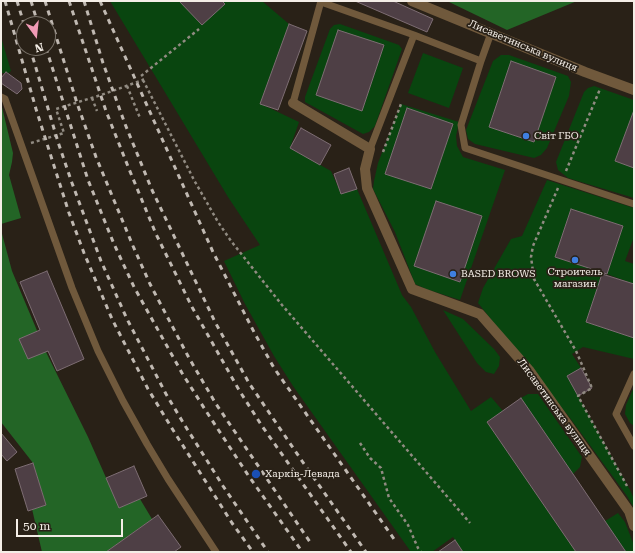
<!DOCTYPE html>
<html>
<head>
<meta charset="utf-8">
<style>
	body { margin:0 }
	#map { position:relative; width:635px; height:553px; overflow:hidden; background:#292117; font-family:"Roboto Serif",serif }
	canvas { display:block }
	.frame { position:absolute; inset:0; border:2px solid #f4eee7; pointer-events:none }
	.north { position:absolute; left:16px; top:16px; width:40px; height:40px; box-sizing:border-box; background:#292117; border:1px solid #7a736a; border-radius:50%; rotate:165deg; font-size:11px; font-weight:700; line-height:16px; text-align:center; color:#f4eee7 }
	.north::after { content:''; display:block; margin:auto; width:14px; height:18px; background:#f09ab5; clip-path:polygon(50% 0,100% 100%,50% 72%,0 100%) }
	.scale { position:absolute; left:16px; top:519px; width:107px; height:18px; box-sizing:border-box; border:2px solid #f4eee7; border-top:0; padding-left:5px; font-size:12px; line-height:14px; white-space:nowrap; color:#f4eee7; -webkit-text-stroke:3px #292117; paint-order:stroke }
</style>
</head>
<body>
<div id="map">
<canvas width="635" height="553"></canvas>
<div class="frame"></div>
<div class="north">N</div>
<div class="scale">50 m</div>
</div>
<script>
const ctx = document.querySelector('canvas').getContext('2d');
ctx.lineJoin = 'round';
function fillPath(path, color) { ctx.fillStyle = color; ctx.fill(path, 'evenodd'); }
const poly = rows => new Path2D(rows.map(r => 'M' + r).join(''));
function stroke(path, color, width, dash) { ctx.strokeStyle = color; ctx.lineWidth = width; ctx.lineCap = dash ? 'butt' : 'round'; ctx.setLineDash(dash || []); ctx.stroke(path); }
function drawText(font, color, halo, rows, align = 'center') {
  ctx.font = font + ' "Roboto Serif",serif'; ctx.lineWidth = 3.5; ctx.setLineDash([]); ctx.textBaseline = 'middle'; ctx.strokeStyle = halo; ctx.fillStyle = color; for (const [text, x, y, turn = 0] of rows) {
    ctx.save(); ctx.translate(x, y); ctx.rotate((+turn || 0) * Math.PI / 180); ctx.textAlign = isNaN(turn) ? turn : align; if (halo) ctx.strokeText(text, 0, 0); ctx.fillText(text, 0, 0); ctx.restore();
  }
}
fillPath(poly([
	[110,1,262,1,289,24,261,104,299,122,290,148,331,171,341,194,357,189,402,295,411,307,435,352,471,411,491,397,503,411,487,422,576,552,463,552,453,537,432,552,411,552,293,386,274,356,245,304,224,261,260,245,228,197],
	[340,24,399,45,402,49,375,126,369,132,363,134,305,102,305,97,330,29,334,25],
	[1,37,11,71,8,73,1,73],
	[423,53,463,68,449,108,408,93],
	[501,55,509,55,568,76,571,82,569,96,547,148,541,155,534,158,475,144,468,139,466,130,493,61],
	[594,86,634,100,634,198,568,178,558,170,556,162,584,92,588,88],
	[401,104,459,122,456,136,457,146,463,157,505,170,460,300,426,289,415,284,395,232,373,189,374,181,378,163],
	[547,180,634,208,634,237,625,261,634,264,634,284,607,274,623,226,571,209,555,257,601,272,599,283,586,322,634,338,634,359,583,347,572,354,581,368,567,376,630,490,634,499,634,508,627,496,570,418,478,303,483,288,511,239,522,236],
	[443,310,463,319,494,349,500,357,499,366,494,374,486,372,477,363],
	[634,387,634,426,630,423,625,414,626,405],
	[528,394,538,394,582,457,580,467,573,474,521,398],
	[618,513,625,522,634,545,634,552,626,552,605,521]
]), '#09450f');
fillPath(poly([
	[447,1,577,1,507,30],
	[1,103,13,153,12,162,9,175,21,218,1,224],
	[1,230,12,271,46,352,88,437,119,507,140,499,152,519,106,552,42,552,32,509,46,505,33,463,1,422]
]), '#236526');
const building = poly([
	[179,1,222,1,225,4,202,25,179,1],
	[355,1,393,1,433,19,427,32,355,1],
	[289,24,307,31,278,110,260,104,289,24],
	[338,30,384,45,362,111,316,95,338,30],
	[511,61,556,77,534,142,489,127,511,61],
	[6,72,21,83,22,89,17,94,1,83,1,78,6,72],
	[407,108,453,124,431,189,385,174,407,108],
	[634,110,634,168,615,161,634,110],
	[301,128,331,145,320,165,290,148,301,128],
	[349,168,357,189,341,194,334,174,349,168],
	[436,201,482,216,460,282,414,266,436,201],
	[571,209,623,226,607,274,555,257,571,209],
	[47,271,84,359,57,371,48,351,28,359,19,339,40,330,20,282,47,271],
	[602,274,634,284,634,338,586,322,602,274],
	[581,368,592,388,578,396,567,376,581,368],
	[521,398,573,474,626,552,576,552,487,422,521,398],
	[1,433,17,452,7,461,1,454,1,433],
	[33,463,46,505,28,511,15,469,33,463],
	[134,466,147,496,119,508,106,478,134,466],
	[158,515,181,547,174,552,106,552,158,515],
	[455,540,463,552,438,552,455,540]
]);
fillPath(building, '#4e3f45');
stroke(building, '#7d6d73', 1);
stroke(poly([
	[143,80,194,180,218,222,231,241,282,305,470,523],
	[127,86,140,118],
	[92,98,97,111],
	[31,143,64,133,56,109,101,95,143,80,141,76,199,29],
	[383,152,401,104],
	[566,171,600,89],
	[558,188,533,246,531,257,534,279,576,351,592,388,578,396,627,486],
	[360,443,370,458,381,468,389,498,408,525,418,548,421,552]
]), '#918b82', 2.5, [3, 3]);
stroke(poly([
	[321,2,414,35,481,61,491,33],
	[481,61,461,125,465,148,634,204],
	[1,97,5,99,72,288,98,351,123,401,147,444,168,479,216,552],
	[293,103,321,1],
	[370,149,414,35],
	[634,374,616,414,634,446]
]), '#70593c', 7);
stroke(poly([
	[412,1,585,72,634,90],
	[293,103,370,149,365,169,367,188,412,289,480,314,529,370,629,511,634,526]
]), '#70593c', 10);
stroke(poly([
	[5,1,36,109,69,213,84,253,112,319,148,389,173,430,232,523,253,552],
	[17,1,24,24],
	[31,1,38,24],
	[45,1,77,103,96,157,133,246,150,284,189,358,216,404,310,542],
	[69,1,106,111,129,169,156,234,192,307,239,390,262,426,351,552],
	[84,1,103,63,125,124,152,190,215,322,249,383,302,461,366,552],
	[100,1,213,252,254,332,274,368,394,539],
	[30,48,58,142,72,183,101,261,127,319,166,394,184,424,223,486,268,552],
	[46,48,88,180,114,244,134,287,182,373,206,411,248,475,301,550]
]), '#c0b9b2', 3, [5, 5]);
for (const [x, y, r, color] of [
	[526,136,4,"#3f7fe0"],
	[575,260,4,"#3f7fe0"],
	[453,274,4,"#3f7fe0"],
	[256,474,5,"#1a4fb4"]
]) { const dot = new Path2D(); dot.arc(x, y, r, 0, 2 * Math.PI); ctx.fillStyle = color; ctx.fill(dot); stroke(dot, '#292117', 1.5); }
drawText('10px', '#f4eee7', '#292117', [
	["Лисаветинська вулиця",523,46,23],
	["Лисаветинська вулиця",554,407,54]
]);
drawText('10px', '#f4eee7', '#292117', [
	["Світ ГБО",534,136],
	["Строитель",575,272,"center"],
	["магазин",575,284,"center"],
	["BASED BROWS",461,274],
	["Харків-Левада",265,474]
], 'left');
</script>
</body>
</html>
